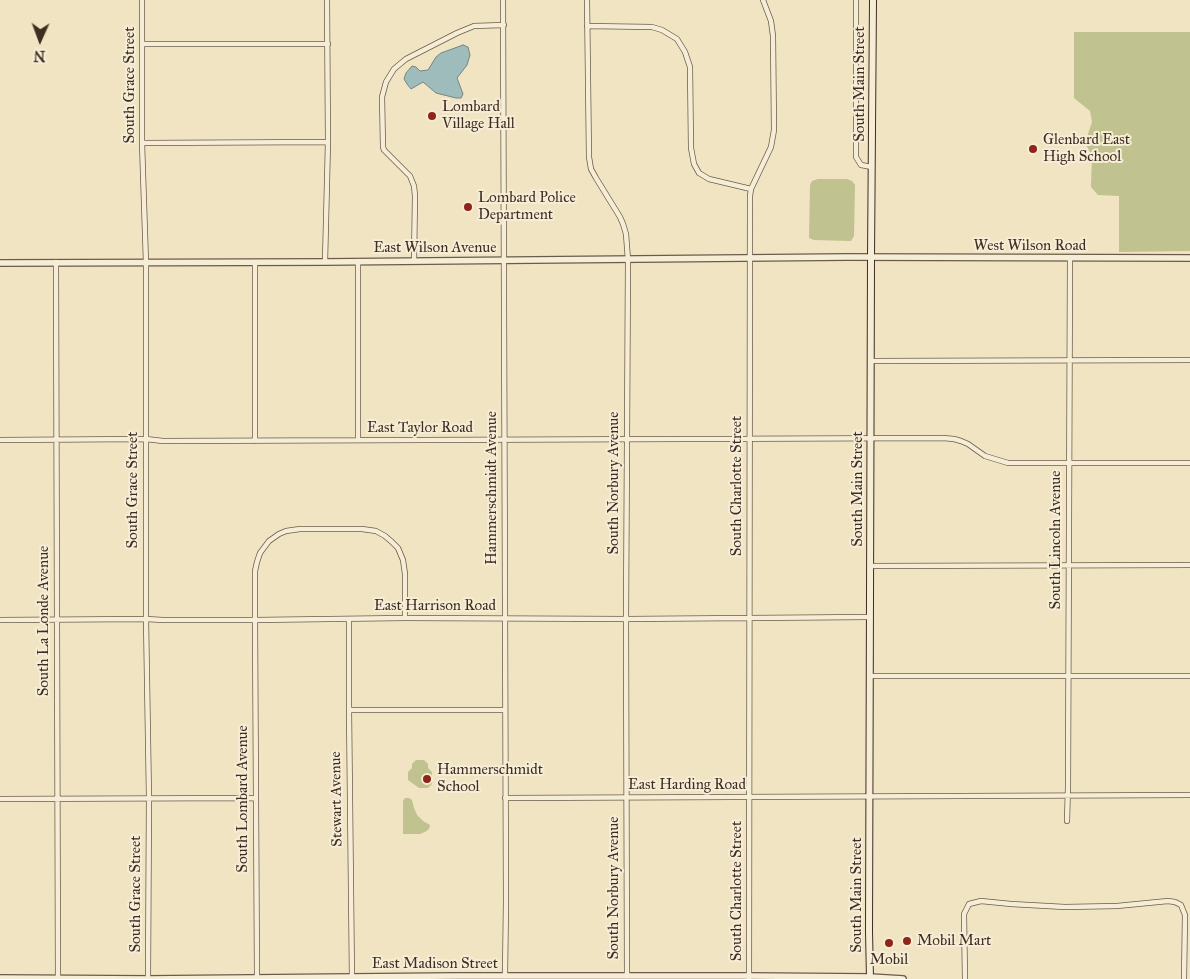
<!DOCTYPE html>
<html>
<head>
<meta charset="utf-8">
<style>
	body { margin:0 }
	#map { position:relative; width:1190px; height:979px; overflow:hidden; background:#f1e4c2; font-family:"IM FELL Great Primer",serif }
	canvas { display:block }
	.north { position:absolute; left:15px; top:15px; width:50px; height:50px; -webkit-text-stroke:4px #f6edd7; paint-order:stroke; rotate:182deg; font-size:14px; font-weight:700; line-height:20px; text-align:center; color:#402d21 }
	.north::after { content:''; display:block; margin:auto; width:18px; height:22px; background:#402d21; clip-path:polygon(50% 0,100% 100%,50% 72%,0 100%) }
</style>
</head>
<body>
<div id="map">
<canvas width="1190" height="979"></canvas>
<div class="north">N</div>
</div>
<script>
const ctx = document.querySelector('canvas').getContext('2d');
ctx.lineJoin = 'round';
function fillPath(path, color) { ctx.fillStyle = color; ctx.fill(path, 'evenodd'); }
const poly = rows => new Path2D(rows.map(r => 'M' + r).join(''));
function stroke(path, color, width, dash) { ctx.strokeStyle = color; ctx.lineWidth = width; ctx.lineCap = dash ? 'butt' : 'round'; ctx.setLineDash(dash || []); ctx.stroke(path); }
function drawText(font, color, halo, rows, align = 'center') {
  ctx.font = font + ' "IM FELL Great Primer",serif'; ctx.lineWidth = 4; ctx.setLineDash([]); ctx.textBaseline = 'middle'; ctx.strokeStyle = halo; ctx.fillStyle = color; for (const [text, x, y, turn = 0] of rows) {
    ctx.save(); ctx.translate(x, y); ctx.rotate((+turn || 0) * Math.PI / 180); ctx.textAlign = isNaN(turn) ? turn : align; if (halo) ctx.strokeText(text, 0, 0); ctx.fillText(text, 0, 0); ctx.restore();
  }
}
fillPath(poly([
	[1074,32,1190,32,1190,251,1119,252,1119,196,1098,195,1091,187,1092,156,1085,143,1092,122,1090,111,1074,98],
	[818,179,847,179,852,181,855,185,854,236,851,241,814,240,809,238,810,185,812,181],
	[416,760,424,760,428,764,428,768,432,772,432,784,428,788,419,788,408,780,408,772,412,768,412,764],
	[405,798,409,798,412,800,414,808,417,815,423,821,430,825,429,829,425,832,420,834,403,834,403,801]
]), '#c0c28f');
const water = poly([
	[463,45,468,47,470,55,467,65,457,78,463,94,461,98,456,98,436,93,423,82,411,89,407,84,404,79,406,73,412,66,416,67,420,71,428,70,436,57,441,53,463,45]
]);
fillPath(water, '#9ebcbc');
stroke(water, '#78837e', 1);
const minor = poly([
	[142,0,142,143,146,263,146,619,149,798,148,979],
	[503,0,506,901,505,976],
	[587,0,589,157,591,169,596,178,620,217,623,224,626,234,628,260,626,619,627,976],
	[856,0,856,157,861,165,872,167],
	[587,26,652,27,662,30,677,39,685,52,690,67,691,148,694,164,699,173,709,179,751,189],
	[142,44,328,44],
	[142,143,328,142],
	[358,261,358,440],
	[414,261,415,196,414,186,410,176,384,150,383,147,382,97,386,82,394,69,406,59,457,33,474,26,504,25],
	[56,262,58,979],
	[255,262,255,441],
	[325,262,328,142,327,0],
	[871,361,1190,360],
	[0,440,146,439,163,441,943,438,954,439,961,441,968,444,985,456,1008,463,1190,463],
	[870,566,1190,565],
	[349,619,349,710,352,979],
	[0,620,146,619,163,620,255,620,405,618,626,619,870,617],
	[870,676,1190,676],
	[349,710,505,710],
	[505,798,1190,795],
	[0,799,255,798],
	[1067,821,1068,787,1070,258],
	[257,977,255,620,255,571,257,562,260,553,269,541,279,534,286,531,300,529,362,529,376,531,385,536,392,542,398,548,403,560,405,574,405,618],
	[749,979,750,196,751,189,771,147,774,130,773,36,771,21,763,0],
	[965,979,964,914,969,904,981,901,1011,904,1065,907,1117,906,1168,901,1175,902,1181,905,1185,915,1184,979]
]);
const tertiary = poly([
	[0,263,325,262,847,257,1190,258],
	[0,978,148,979,453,976,749,976,870,977,903,979]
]);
const secondary = poly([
	[870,979,869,931,871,258,873,0]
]);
stroke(minor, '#6c5b49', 6);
stroke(tertiary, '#6c5b49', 8);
stroke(secondary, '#402d21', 8);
stroke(minor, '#f6edd7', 4.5);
stroke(tertiary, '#f6edd7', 5.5);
stroke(secondary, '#f6edd7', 6);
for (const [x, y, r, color] of [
	[432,116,5,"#8f2418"],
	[1033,149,5,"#8f2418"],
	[468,207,5,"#8f2418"],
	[427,779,5,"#8f2418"],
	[907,941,5,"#8f2418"],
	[889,943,5,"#8f2418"]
]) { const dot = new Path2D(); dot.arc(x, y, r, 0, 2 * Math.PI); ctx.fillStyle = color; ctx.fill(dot); stroke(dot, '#f6edd7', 2); }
drawText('15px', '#402d21', '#f6edd7', [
	["South Main Street",860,84,-90],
	["South Grace Street",130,85,-90],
	["West Wilson Road",1030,246],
	["East Wilson Avenue",435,248],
	["East Taylor Road",420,428],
	["South Norbury Avenue",614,483,-90],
	["South Charlotte Street",737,486,-90],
	["Hammerschmidt Avenue",492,488,-90],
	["South Main Street",858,489,-90],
	["South Grace Street",133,490,-90],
	["South Lincoln Avenue",1056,540,-90],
	["East Harrison Road",435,606],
	["South La Londe Avenue",44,621,-90],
	["East Harding Road",687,785],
	["South Lombard Avenue",243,799,-90],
	["Stewart Avenue",337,799,-91],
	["South Norbury Avenue",614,888,-90],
	["South Charlotte Street",737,891,-90],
	["South Grace Street",136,894,-90],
	["South Main Street",857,895,-90],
	["East Madison Street",435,964]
]);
drawText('15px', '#402d21', '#f6edd7', [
	["Lombard",442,107],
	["Village Hall",442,124],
	["Glenbard East",1043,140],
	["High School",1043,157],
	["Lombard Police",478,198],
	["Department",478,215],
	["Hammerschmidt",437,770],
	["School",437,787],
	["Mobil Mart",917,941],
	["Mobil",889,960,"center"]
], 'left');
</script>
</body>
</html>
